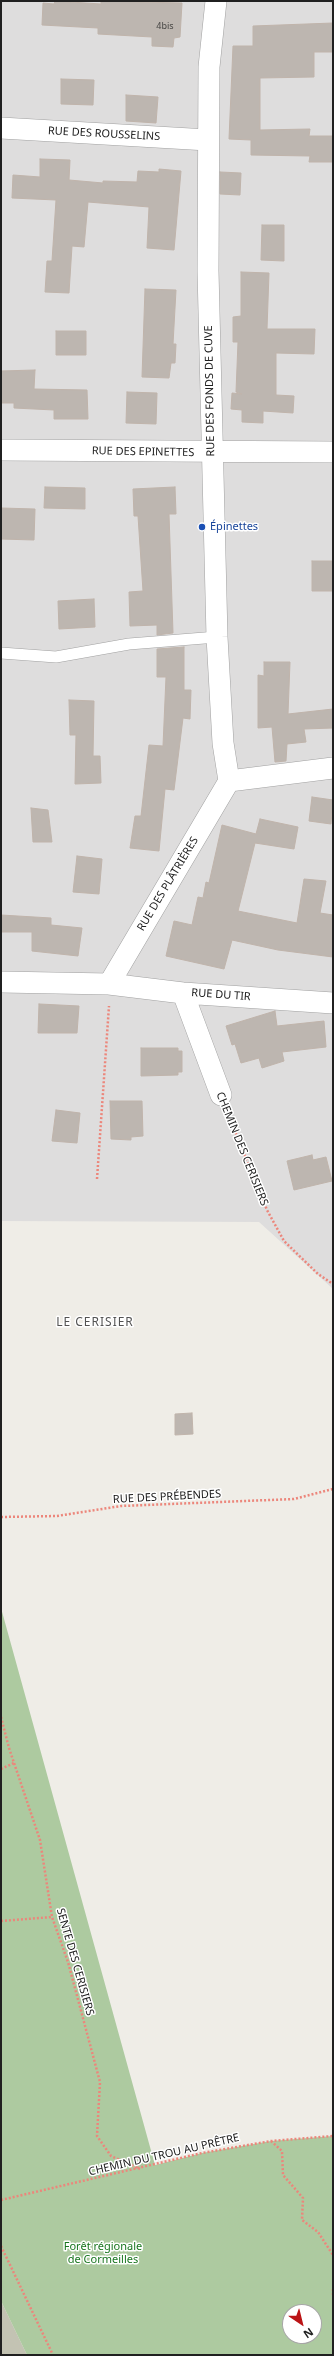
<!DOCTYPE html>
<html>
<head>
<meta charset="utf-8">
<style>
	body { margin:0 }
	#map { position:relative; width:334px; height:2356px; overflow:hidden; background:#efede7; font-family:"Noto Sans",sans-serif }
	canvas { display:block }
	.frame { position:absolute; inset:0; border:2px solid #202020; pointer-events:none }
	.north { position:absolute; left:282px; top:2304px; width:40px; height:40px; box-sizing:border-box; background:#fff; border:1px solid #a6a6a6; border-radius:50%; rotate:145deg; font-size:11px; font-weight:700; line-height:16px; text-align:center; color:#202020 }
	.north::after { content:''; display:block; margin:auto; width:14px; height:18px; background:#bb1416; clip-path:polygon(50% 0,100% 100%,50% 72%,0 100%) }
</style>
</head>
<body>
<div id="map">
<canvas width="334" height="2356"></canvas>
<div class="frame"></div>
<div class="north">N</div>
</div>
<script>
const ctx = document.querySelector('canvas').getContext('2d');
ctx.lineJoin = 'round';
function fillPath(path, color) { ctx.fillStyle = color; ctx.fill(path, 'evenodd'); }
const poly = rows => new Path2D(rows.map(r => 'M' + r).join(''));
function stroke(path, color, width, dash) { ctx.strokeStyle = color; ctx.lineWidth = width; ctx.lineCap = dash ? 'butt' : 'round'; ctx.setLineDash(dash || []); ctx.stroke(path); }
function drawText(font, color, halo, rows, align = 'center') {
  ctx.font = font + ' "Noto Sans",sans-serif'; ctx.lineWidth = 3; ctx.setLineDash([]); ctx.textBaseline = 'middle'; ctx.strokeStyle = halo; ctx.fillStyle = color; for (const [text, x, y, turn = 0] of rows) {
    ctx.save(); ctx.translate(x, y); ctx.rotate((+turn || 0) * Math.PI / 180); ctx.textAlign = isNaN(turn) ? turn : align; if (halo) ctx.strokeText(text, 0, 0); ctx.fillText(text, 0, 0); ctx.restore();
  }
}
fillPath(poly([
	[1,1,333,1,333,1289,259,1222,1,1221]
]), '#dedddd');
fillPath(poly([
	[1,2301,27,2355,1,2355]
]), '#c3c3b3');
fillPath(poly([
	[1,1608,155,2165,202,2153,271,2141,333,2136,333,2355,27,2355,1,2301],
	[290,2312,314,2312,314,2336,290,2336]
]), '#adcaa0');
const building = poly([
	[55,1,101,4,101,1,182,3,180,37,174,38,173,47,152,46,152,37,98,34,98,28,42,25,43,3,54,4,55,1],
	[333,23,333,52,314,52,314,77,260,78,260,130,310,129,309,136,333,136,333,162,309,162,310,156,251,155,251,140,229,139,233,46,253,46,253,26,333,23],
	[61,79,94,80,93,105,61,104,61,79],
	[126,95,158,97,156,123,126,121,126,95],
	[40,159,70,160,69,180,103,183,103,181,137,182,138,171,159,172,159,169,181,171,174,250,147,248,149,207,88,202,84,247,72,246,69,293,45,292,47,261,52,261,56,200,12,198,13,175,40,177,40,159],
	[220,172,241,173,240,195,220,194,220,172],
	[262,225,284,225,284,261,261,260,262,225],
	[241,272,269,273,267,329,315,329,314,354,276,353,276,395,294,396,293,413,263,411,263,423,242,422,242,410,231,409,232,393,242,394,236,392,238,342,233,342,233,317,241,316,241,272],
	[145,289,176,290,173,344,176,344,175,363,171,363,169,378,142,377,145,289],
	[56,331,86,331,86,355,56,355,56,331],
	[35,370,34,389,87,390,88,419,54,419,54,410,14,408,14,403,1,403,1,371,35,370],
	[127,392,157,393,156,424,126,423,127,392],
	[45,487,85,488,85,509,44,508,45,487],
	[175,487,176,514,169,514,173,633,157,635,157,625,130,626,129,592,143,591,138,516,134,516,133,489,175,487],
	[1,508,35,509,34,540,1,539,1,508],
	[312,561,333,561,333,591,312,591,312,561],
	[94,599,95,627,59,629,58,601,94,599],
	[184,647,184,690,191,690,190,719,183,718,174,790,165,789,159,851,130,848,135,816,141,816,149,745,163,746,166,677,157,677,157,649,184,647],
	[264,662,290,662,288,714,333,709,333,728,304,729,306,742,287,744,286,761,275,762,272,727,258,728,258,675,264,676,264,662],
	[69,700,94,701,93,756,100,756,101,783,75,784,76,735,70,735,69,700],
	[312,797,333,800,331,824,309,821,312,797],
	[31,808,48,810,52,842,33,842,31,808],
	[260,819,298,827,294,849,255,843,238,911,297,923,304,879,326,881,320,913,333,915,333,957,278,950,232,940,224,969,166,956,174,921,192,925,198,897,203,898,206,882,209,883,222,825,256,834,260,819],
	[77,856,102,859,99,894,73,892,77,856],
	[1,915,51,918,51,925,82,928,78,956,32,951,32,932,1,932,1,915],
	[39,1004,79,1006,77,1033,38,1033,39,1004],
	[275,1011,277,1026,324,1021,326,1047,282,1052,284,1061,262,1068,259,1058,241,1063,235,1044,232,1045,226,1026,275,1011],
	[141,1048,178,1048,178,1051,182,1051,182,1072,178,1072,178,1075,141,1076,141,1048],
	[110,1101,142,1101,143,1136,131,1137,131,1140,111,1139,110,1101],
	[56,1110,80,1113,77,1143,52,1141,56,1110],
	[312,1155,313,1160,326,1157,332,1181,294,1190,287,1161,312,1155],
	[192,1413,193,1434,175,1435,175,1414,192,1413]
]);
fillPath(building, '#bdb6b0');
stroke(building, '#c0b4ab', 1);
const service = poly([
	[1,653,56,657,129,644,217,637]
]);
const minor = poly([
	[216,1,209,67,208,271,217,637,223,743,229,781],
	[1,128,208,140],
	[1,450,333,452],
	[229,781,333,768],
	[1,982,109,984,183,993,333,1003],
	[109,984,229,781],
	[183,993,221,1095]
]);
stroke(service, '#a1a1a1', 12);
stroke(minor, '#a1a1a1', 22);
stroke(poly([
	[228,1114,267,1210,284,1241,318,1274,333,1284],
	[97,1179,109,1006],
	[1,1517,57,1516,121,1506,294,1499,333,1489],
	[1,1717,9,1748,40,1840,52,1917,68,1962,100,2082,97,2136,111,2156,140,2169],
	[1,1769,14,1763],
	[1,1921,52,1917],
	[271,2141,282,2151,283,2175,303,2198,302,2220,318,2232,333,2255],
	[1,2200,202,2153,271,2141,333,2136],
	[1,2246,53,2355],
	[333,2289,333,2295]
]), '#ec867b', 2.5, [2, 2]);
stroke(service, '#fff', 11);
stroke(minor, '#fff', 21);
for (const [x, y, r, color] of [
	[202,527,4,"#1a4fb4"]
]) { const dot = new Path2D(); dot.arc(x, y, r, 0, 2 * Math.PI); ctx.fillStyle = color; ctx.fill(dot); stroke(dot, '#fff', 1.5); }
drawText('9px', '#474644', null, [
	["4bis",165,26]
]);
drawText('11px', '#202020', '#fff', [
	["RUE DES ROUSSELINS",104,134,3],
	["RUE DES FONDS DE CUVE",210,391,-91],
	["RUE DES EPINETTES",143,452,1],
	["RUE DES PLÂTRIÈRES",168,884,-59],
	["RUE DU TIR",221,995,4],
	["CHEMIN DES CERISIERS",242,1149,68],
	["RUE DES PRÉBENDES",167,1497,-3],
	["SENTE DES CERISIERS",75,1962,74],
	["CHEMIN DU TROU AU PRÊTRE",164,2155,-13]
]);
drawText('11px', '#164399', '#fff', [
	["Épinettes",210,527]
], 'left');
drawText('11px', '#17751e', '#fff', [
	["Forêt régionale",103,2247],
	["de Cormeilles",103,2260]
]);
ctx.letterSpacing = '1px';
drawText('12px', '#535353', '#fff', [
	["LE CERISIER",95,1323]
]);
ctx.letterSpacing = '0px';
</script>
</body>
</html>
